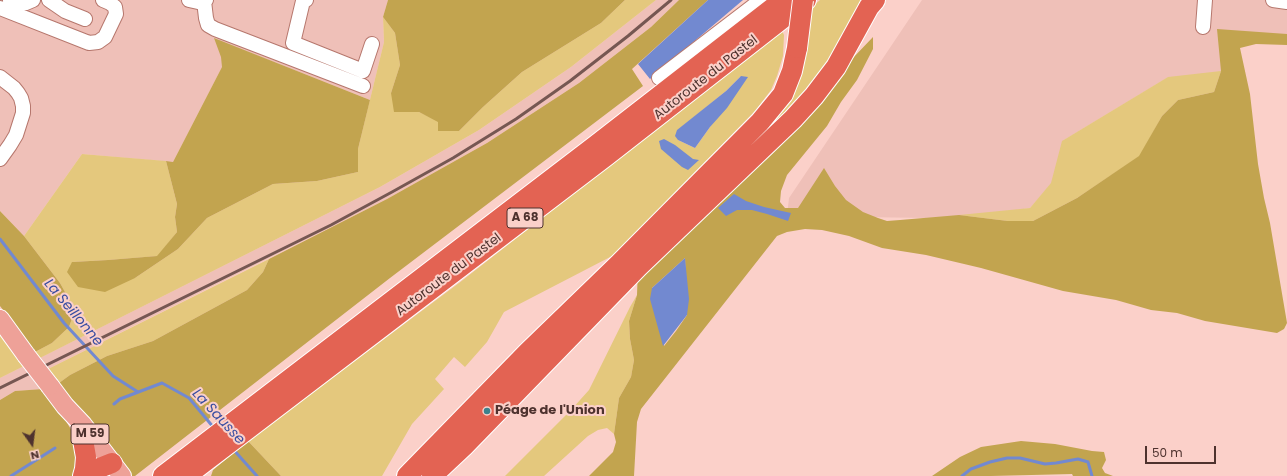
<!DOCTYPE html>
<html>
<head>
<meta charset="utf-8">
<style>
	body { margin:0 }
	#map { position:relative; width:1287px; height:476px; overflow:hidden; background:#fbd0c9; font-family:Poppins,sans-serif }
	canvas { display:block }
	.north { position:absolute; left:12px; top:424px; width:40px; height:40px; -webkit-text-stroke:3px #fbd0c9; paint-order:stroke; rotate:166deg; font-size:11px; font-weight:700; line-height:16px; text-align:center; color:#4e322e }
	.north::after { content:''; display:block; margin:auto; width:14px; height:18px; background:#4e322e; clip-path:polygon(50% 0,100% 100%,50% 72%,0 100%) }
	.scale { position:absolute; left:1145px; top:446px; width:71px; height:18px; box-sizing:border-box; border:2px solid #4e322e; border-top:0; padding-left:5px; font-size:12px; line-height:14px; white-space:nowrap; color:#4e322e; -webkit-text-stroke:3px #fbd0c9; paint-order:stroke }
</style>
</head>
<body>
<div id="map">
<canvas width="1287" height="476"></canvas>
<div class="north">N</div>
<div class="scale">50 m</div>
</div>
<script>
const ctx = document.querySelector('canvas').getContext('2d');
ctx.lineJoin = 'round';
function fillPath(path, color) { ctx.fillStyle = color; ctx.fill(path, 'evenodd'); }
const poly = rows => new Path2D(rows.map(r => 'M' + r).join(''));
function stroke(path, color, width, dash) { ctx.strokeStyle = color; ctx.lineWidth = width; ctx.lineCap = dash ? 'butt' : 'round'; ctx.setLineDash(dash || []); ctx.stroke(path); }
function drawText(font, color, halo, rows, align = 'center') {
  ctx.font = font + ' Poppins,sans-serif'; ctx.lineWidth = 4; ctx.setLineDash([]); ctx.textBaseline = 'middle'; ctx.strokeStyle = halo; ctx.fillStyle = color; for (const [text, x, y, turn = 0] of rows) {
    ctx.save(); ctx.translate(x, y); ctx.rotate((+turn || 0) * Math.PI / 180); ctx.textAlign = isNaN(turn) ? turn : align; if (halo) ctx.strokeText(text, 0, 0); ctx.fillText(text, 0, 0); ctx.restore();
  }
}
fillPath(poly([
	[0,0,388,0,383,17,384,42,370,100,233,46,173,162,82,154,24,236,0,211],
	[656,0,679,0,651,27,579,83,487,143,387,199,48,369,43,389,15,391,0,400,0,378,380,187,479,130,571,67],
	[922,0,1287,0,1287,37,1229,31,1236,70,1167,78,1064,140,1053,182,1030,208,990,214,929,218,787,216,789,198]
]), '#efc0b8');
fillPath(poly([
	[625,0,656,0,571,67,479,130,380,187,40,358,35,352,52,343,69,327,75,310,60,283,24,236,82,154,166,161,177,204,175,217,177,232,158,256,108,260,72,262,135,278,178,249,207,218,273,184,317,181,358,172,358,149,384,42,383,17,395,33,400,65,391,93,419,112,459,131,483,107,522,72,601,23],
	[820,0,867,0,830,60,807,90,784,116,622,270,777,109,807,11],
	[782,31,784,35,783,56,777,76,771,90,755,111,614,255,504,312,487,342,465,367,454,357,435,379,444,389,412,424,382,476,281,476,248,441,459,283],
	[741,76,710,127,695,148,678,140,678,130,726,91],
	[1221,71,1214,92,1178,100,1162,116,1140,156,1077,198,1033,221,1008,221,959,215,1030,208,1051,183,1062,141,1168,77],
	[269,259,263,272,247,290,153,341,107,356,70,375,59,383,48,369],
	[637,295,629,321,630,339,634,360,631,377,619,398,614,434,607,428,598,430,588,436,544,476,505,476,571,410,589,390,630,307],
	[0,334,24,366,0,378]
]), '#e4c87d');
fillPath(poly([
	[388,0,625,0,601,23,522,72,483,107,459,131,438,131,438,122,419,112,394,112,391,93,400,65,395,33,383,17],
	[679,0,708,0,632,69,643,86,390,278,135,476,131,476,122,467,59,383,70,375,107,356,153,341,247,290,263,272,269,259,387,199,487,143,579,83,651,27],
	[1217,29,1287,34,1287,45,1256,44,1240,48,1250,94,1258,164,1264,198,1270,223,1287,323,1284,329,1277,333,1205,321,1177,313,1151,310,1116,300,1063,291,981,268,926,255,882,248,849,236,822,230,805,229,787,232,777,236,641,409,637,422,634,476,589,476,613,452,616,442,614,434,619,398,631,377,634,360,630,339,629,321,637,295,638,267,676,243,873,37,873,49,857,80,841,102,827,126,787,175,781,191,780,202,785,208,798,208,824,168,835,186,846,200,863,212,878,218,887,221,900,220,959,215,1008,221,1033,221,1077,198,1139,156,1162,116,1178,100,1214,92,1221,71],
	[685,258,687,315,676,331,664,346,652,288],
	[214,38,370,100,358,149,358,172,317,181,273,184,207,218,178,249,135,278,105,292,78,287,67,272,72,262,108,260,157,256,177,232,175,217,177,204,166,161,173,162,222,67,221,57],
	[0,211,24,236,60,283,75,310,69,327,52,343,35,352,0,306],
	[43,389,50,395,72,431,80,449,75,476,0,476,0,400,15,391],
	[248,441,281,476,211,476,213,470],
	[1021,441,1055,444,1092,451,1104,452,1106,460,1102,468,1105,473,1113,476,1073,476,1072,474,991,476,932,476,960,457,981,447]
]), '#c2a44f');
fillPath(poly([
	[708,0,743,0,650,79,638,64],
	[741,76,748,77,727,108,710,127,695,148,678,140,675,136,677,130,726,91],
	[664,139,675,145,693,159,699,160,688,170,682,167,661,149,659,141],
	[734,194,746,201,764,207,791,213,788,221,767,214,752,210,737,210,726,216,718,208],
	[685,258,689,299,687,315,663,346,650,299,652,288]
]), '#7289d0');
stroke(poly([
	[0,239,64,323,113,376,138,392],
	[114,404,120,399,162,383,189,398,214,428],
	[232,448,257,476],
	[11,476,55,448],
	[962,476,971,469,990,462,1007,458,1020,458,1045,464,1056,463,1078,459,1088,462,1092,476]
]), '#7289d0', 3);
const minor = poly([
	[10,0,18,3,26,3,33,0],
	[49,0,65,11,85,19],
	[189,0,198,2,206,0],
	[306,0,303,1,293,43,363,71,372,44],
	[1273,0,1287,2],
	[204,1,206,18,208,25,215,29,363,86],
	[0,8,89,43,98,42,105,37,116,14,115,7,110,3,103,0],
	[1203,27,1205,0],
	[0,77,14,88,18,93,21,98,23,106,23,113,16,135,10,145,0,159],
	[659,78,761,0]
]);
const major = poly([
	[0,319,26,355],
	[50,386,65,406,83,425,122,476]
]);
const highway = poly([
	[83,476,85,469,86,457,83,440],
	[87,476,92,471,112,463],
	[163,476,595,146,783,0],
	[186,476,606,156,806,0],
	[407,476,527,353,619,264,760,122,783,94,792,71,797,48],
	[432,476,463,447,638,267,793,119,814,96,836,67,869,7,875,0]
]);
stroke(minor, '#b6776d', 16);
stroke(major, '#fff', 20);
stroke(highway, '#fff', 22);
stroke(minor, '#fff', 14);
stroke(major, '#eea198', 18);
stroke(highway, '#e36353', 20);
stroke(poly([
	[0,388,331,225,392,192,453,158,516,119,570,81,628,36,671,0]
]), '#765752', 3);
const majorBridge = poly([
	[26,355,50,386]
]);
const highwayBridge = poly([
	[797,48,803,0]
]);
stroke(majorBridge, '#fff', 20, []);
stroke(highwayBridge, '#fff', 22, []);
stroke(majorBridge, '#eea198', 18);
stroke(highwayBridge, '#e36353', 20);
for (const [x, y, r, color] of [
	[487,411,4,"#3c828e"]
]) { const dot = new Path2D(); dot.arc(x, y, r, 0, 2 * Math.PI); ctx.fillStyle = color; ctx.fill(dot); stroke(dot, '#fbd0c9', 1.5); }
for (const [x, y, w] of [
	[525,218,36],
	[90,434,38]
]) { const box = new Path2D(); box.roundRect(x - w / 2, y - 10, w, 20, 3); ctx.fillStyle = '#fbd0c9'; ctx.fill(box); stroke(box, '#4e322e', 1); }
drawText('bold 12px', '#4e322e', null, [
	["A 68",525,218],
	["M 59",90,434]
]);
drawText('13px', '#4e322e', '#fbd0c9', [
	["Autoroute du Pastel",706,78,-38],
	["Autoroute du Pastel",449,275,-37]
]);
drawText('bold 13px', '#4e322e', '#fbd0c9', [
	["Péage de l'Union",495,411]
], 'left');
drawText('italic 14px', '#374ca1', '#fbd0c9', [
	["La Seillonne",73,313,50],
	["La Sausse",218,417,47]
]);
</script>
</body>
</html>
